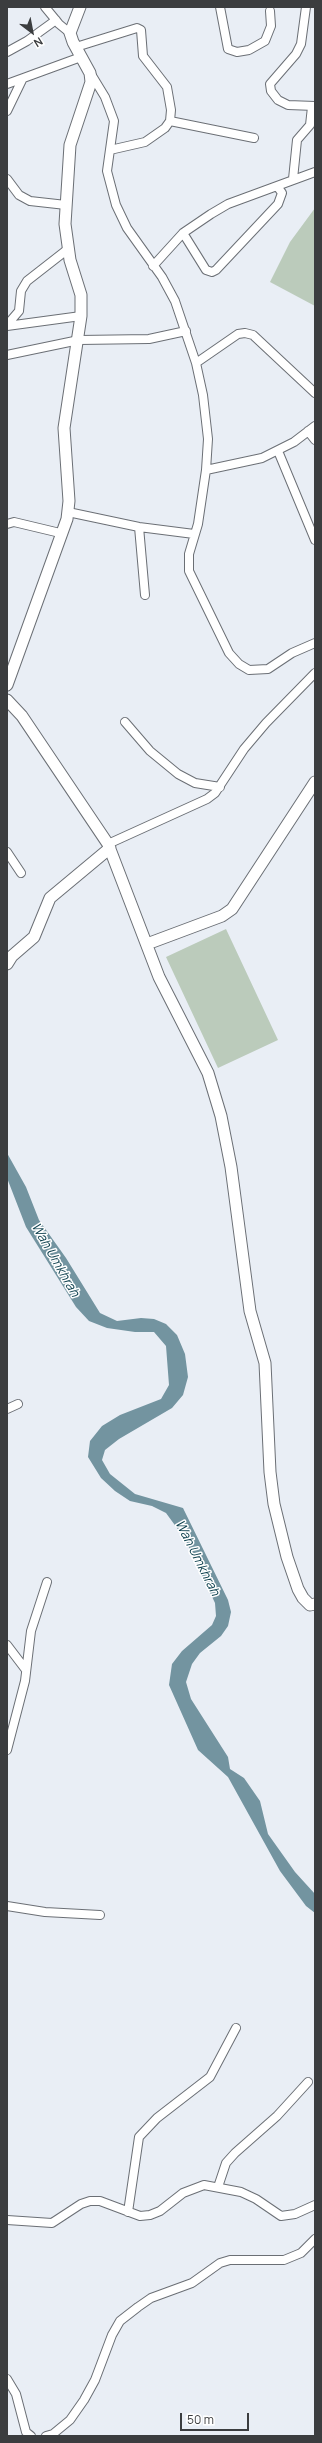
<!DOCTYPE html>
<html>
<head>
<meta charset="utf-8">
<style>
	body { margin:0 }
	#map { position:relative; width:322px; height:2443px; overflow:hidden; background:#e9eef5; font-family:Manrope,sans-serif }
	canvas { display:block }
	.frame { position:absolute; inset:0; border:8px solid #3b3d3f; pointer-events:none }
	.north { position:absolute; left:12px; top:12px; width:40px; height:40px; -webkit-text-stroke:3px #fff; paint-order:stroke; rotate:148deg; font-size:11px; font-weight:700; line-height:16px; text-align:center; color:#3b3d3f }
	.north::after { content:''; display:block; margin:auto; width:14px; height:18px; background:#3b3d3f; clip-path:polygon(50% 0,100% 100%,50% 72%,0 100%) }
	.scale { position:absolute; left:180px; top:2413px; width:69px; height:18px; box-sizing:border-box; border:2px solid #3b3d3f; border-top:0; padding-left:5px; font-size:12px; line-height:14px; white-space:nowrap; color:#3b3d3f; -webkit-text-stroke:3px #fff; paint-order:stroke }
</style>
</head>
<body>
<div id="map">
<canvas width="322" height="2443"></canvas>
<div class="frame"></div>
<div class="north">N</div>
<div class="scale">50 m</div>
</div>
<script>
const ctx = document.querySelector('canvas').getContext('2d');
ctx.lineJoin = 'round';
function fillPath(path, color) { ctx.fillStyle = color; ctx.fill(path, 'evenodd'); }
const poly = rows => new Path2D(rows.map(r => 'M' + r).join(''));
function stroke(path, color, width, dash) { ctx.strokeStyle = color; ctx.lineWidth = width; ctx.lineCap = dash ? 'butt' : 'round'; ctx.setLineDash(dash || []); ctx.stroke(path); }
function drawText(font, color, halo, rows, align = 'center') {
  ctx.font = font + ' Manrope,sans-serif'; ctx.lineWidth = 3; ctx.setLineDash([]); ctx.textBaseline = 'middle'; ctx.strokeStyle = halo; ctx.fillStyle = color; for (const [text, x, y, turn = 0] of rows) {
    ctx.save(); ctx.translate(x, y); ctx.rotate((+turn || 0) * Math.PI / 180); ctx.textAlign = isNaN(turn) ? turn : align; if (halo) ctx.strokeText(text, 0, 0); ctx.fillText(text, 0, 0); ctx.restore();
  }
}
fillPath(poly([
	[315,208,315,306,270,282,290,242],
	[226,929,278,1040,218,1068,166,957]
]), '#bbcbbb');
fillPath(poly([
	[7,1153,26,1187,39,1220,66,1258,100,1313,117,1321,141,1318,154,1319,166,1324,177,1335,185,1354,188,1377,183,1395,172,1408,119,1439,105,1450,102,1460,110,1474,135,1494,183,1508,228,1600,231,1612,228,1626,221,1636,200,1653,192,1664,186,1682,191,1699,228,1757,230,1769,244,1778,260,1801,268,1834,295,1872,315,1894,315,1913,306,1906,280,1871,228,1777,198,1750,169,1685,172,1664,182,1651,212,1625,216,1616,215,1603,185,1539,166,1513,152,1506,130,1501,115,1491,101,1478,88,1457,90,1441,102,1426,120,1415,161,1399,169,1385,166,1346,154,1332,135,1332,107,1328,89,1321,76,1307,26,1227,7,1178]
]), '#7394a0');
const street = poly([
	[45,7,59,24,70,33],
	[220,7,228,49,237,52,249,50,265,41,271,26,270,11],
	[306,7,301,44,296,54,270,84,271,91,278,100,288,105,315,106],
	[76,47,137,28,141,30,143,56,167,87,171,110,170,121,165,128,145,142,110,150],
	[7,52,27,41,56,20],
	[91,74,105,97,114,121,107,171,116,205,127,228,162,277,175,301,196,363,203,395,208,439,206,470,198,524,189,554,189,571,229,653,239,664,249,670,268,669,292,653,315,643],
	[7,84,81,57],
	[7,111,22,80],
	[170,121,254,138],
	[7,179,19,195,30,201,66,205],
	[293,179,297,140,310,125,312,107],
	[183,233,206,270,212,272,216,270,278,204,282,193,277,186],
	[153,266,183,233,211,214,228,204,315,172],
	[7,325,19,311,21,291,27,281,68,249],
	[7,326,81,316],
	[7,355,79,340,149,339,186,331],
	[196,363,238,334,245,333,253,335,315,393],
	[308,431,315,440],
	[278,451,315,540],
	[206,470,262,458,294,442,315,426],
	[68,512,139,527,194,534],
	[7,524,14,522,60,533],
	[139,527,145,595],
	[125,722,150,751,178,774,195,783,220,787],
	[108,844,207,799,215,793,244,749,266,723,315,673],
	[7,852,21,873],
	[7,1409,18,1404],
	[7,1645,26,1670],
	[7,1750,25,1681,31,1631,47,1582],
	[7,1906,45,1912,100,1915],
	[218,2187,226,2163,235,2153,277,2116,308,2082],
	[128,2212,139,2137,157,2118,210,2077,236,2028],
	[7,2220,52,2223,81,2204,90,2201,100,2201,140,2216,150,2215,160,2211,183,2193,204,2185,241,2192,256,2199,281,2216,295,2214,315,2205],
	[7,2379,16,2394,26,2432,31,2436],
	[46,2436,53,2434,70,2420,84,2400,95,2380,112,2335,120,2321,138,2307,151,2298,192,2283,220,2263,230,2260,284,2260,301,2253,315,2239]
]);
const secondary = poly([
	[7,685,67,519,69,501,64,428,81,316,81,295,70,260,65,224,70,145,91,82,90,73,73,42,70,33,80,7],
	[7,700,22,716,108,844,159,977,208,1073,221,1116,231,1167,250,1311,265,1363,270,1472,274,1504,287,1557,298,1589,303,1598,310,1605,315,1604],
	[147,944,222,916,232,909,315,782],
	[7,964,12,956,34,937,50,898,110,848]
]);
stroke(street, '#6b6f75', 10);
stroke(secondary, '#6b6f75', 13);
stroke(street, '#fff', 8);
stroke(secondary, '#fff', 11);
drawText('italic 13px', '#093d4b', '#fff', [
	["Wah Umkhrah",55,1260,60],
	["Wah Umkhrah",197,1558,63]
]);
</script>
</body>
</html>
